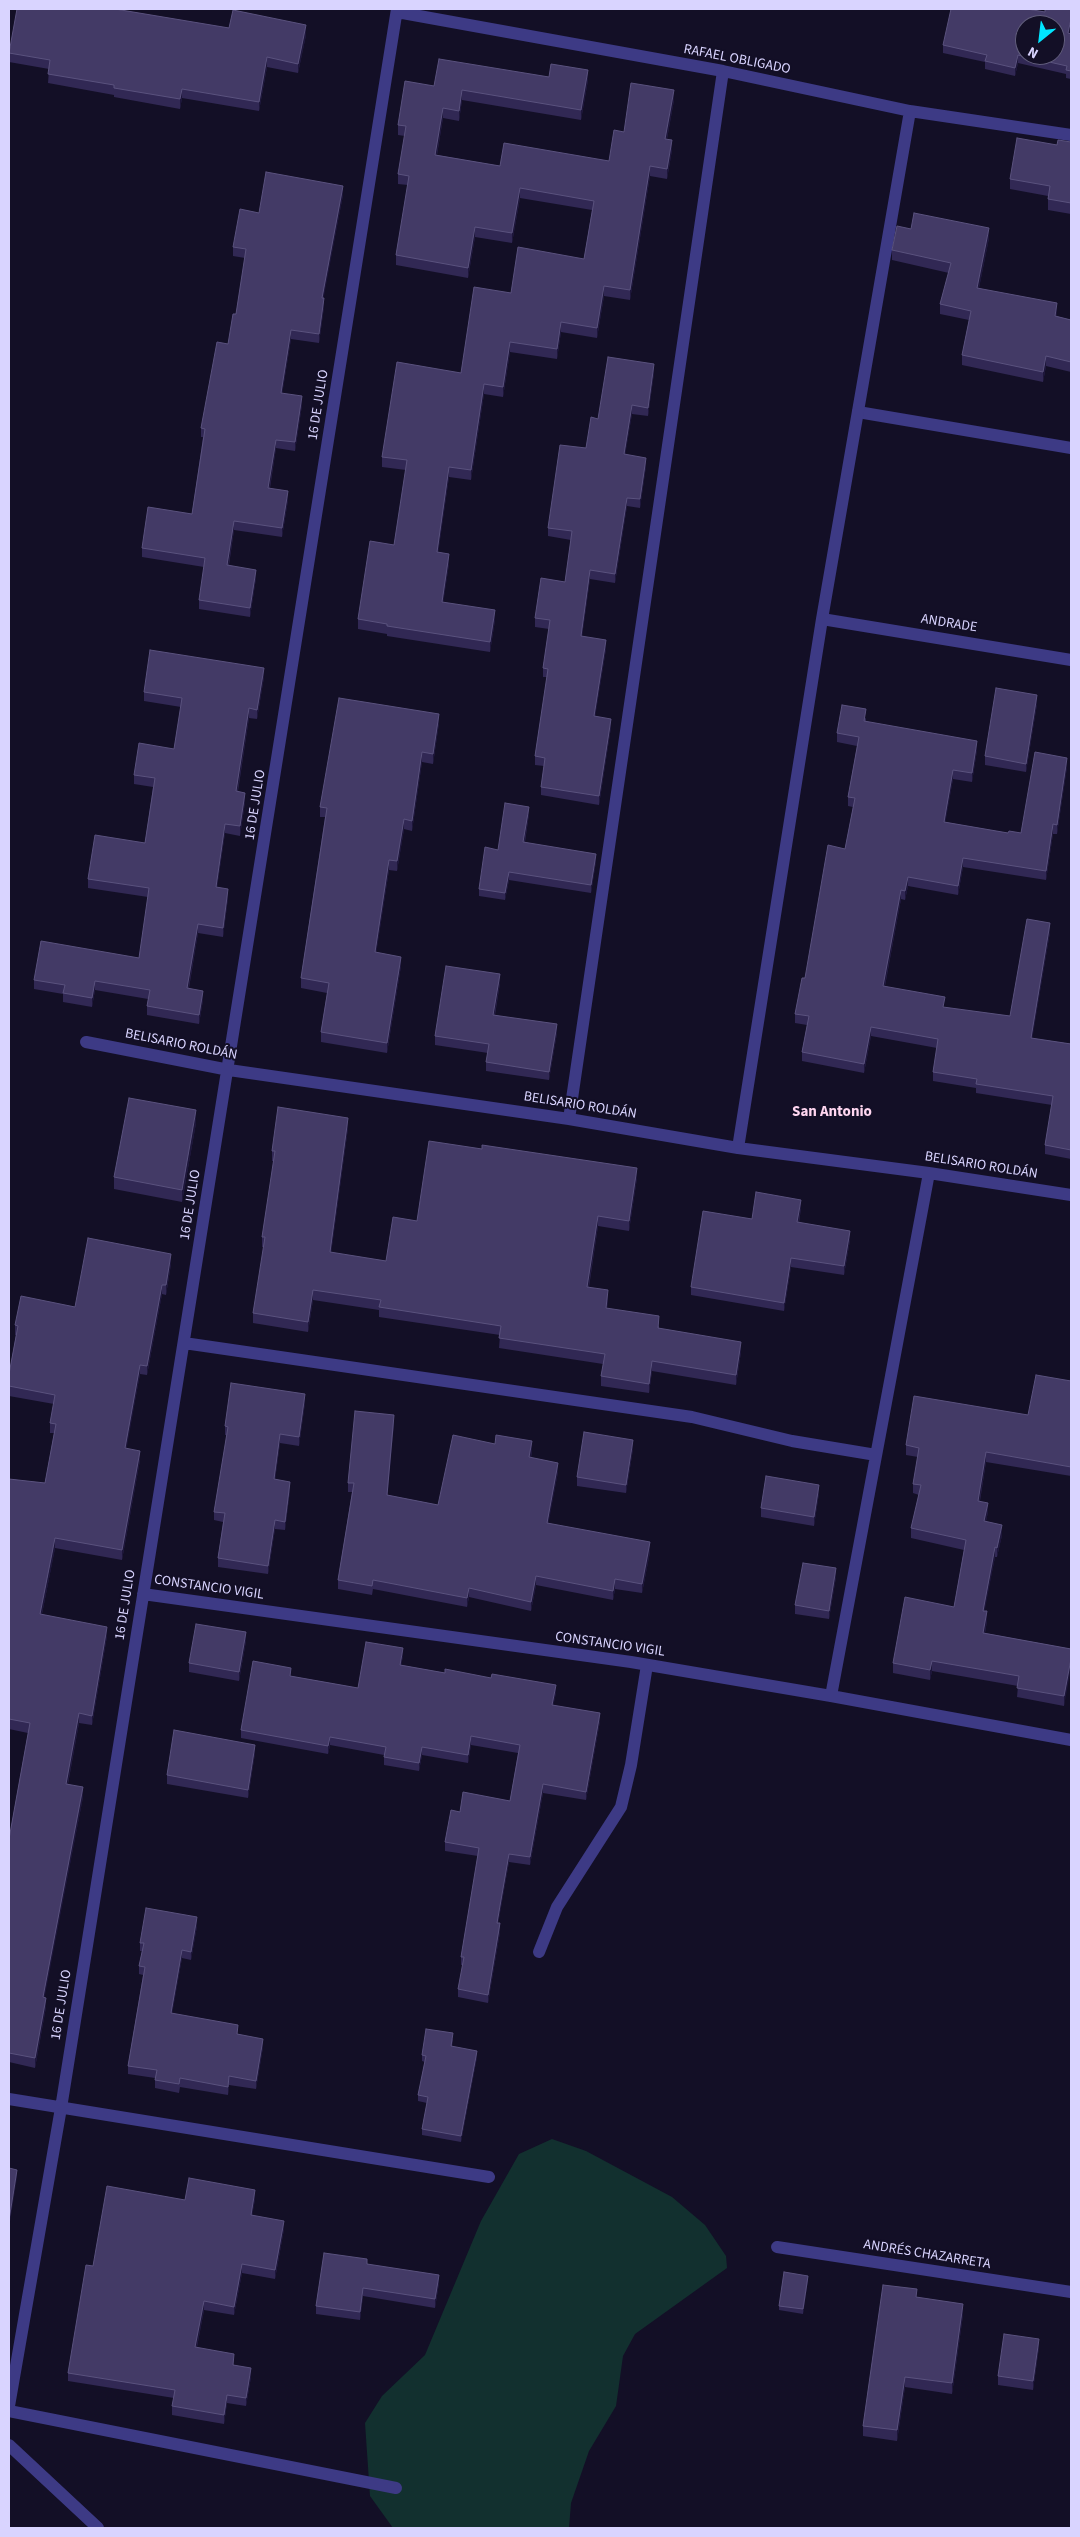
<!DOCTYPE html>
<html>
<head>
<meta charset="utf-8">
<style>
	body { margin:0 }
	#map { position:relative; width:1080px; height:2537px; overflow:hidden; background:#130f26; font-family:"Source Sans 3",sans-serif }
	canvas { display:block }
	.frame { position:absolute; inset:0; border:10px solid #d9d4ff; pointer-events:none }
	.north { position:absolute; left:1015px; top:15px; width:50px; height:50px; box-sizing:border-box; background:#130f26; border:1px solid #625e7d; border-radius:50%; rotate:209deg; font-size:14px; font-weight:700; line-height:20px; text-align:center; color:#d9d4ff }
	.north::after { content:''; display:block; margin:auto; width:18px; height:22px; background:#00e5ff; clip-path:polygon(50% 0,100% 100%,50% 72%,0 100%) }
</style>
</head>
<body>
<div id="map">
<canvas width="1080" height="2537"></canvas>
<div class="frame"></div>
<div class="north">N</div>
</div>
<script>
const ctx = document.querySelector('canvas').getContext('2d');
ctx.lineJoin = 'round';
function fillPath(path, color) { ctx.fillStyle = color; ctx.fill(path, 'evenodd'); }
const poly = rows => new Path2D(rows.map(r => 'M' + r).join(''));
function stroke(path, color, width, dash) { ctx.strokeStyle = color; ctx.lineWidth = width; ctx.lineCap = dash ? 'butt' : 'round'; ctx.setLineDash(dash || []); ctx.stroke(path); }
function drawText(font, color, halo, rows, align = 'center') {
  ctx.font = font + ' "Source Sans 3",sans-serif'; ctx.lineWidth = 4; ctx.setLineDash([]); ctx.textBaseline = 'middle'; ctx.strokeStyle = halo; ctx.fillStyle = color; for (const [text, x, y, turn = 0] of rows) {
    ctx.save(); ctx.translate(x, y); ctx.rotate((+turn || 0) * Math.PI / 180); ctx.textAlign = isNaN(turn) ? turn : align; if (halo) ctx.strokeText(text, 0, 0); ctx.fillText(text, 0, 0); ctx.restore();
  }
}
fillPath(poly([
	[552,2139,586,2151,672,2197,705,2225,726,2256,727,2268,635,2334,623,2356,616,2406,589,2451,571,2503,569,2528,393,2528,370,2496,365,2423,382,2396,425,2355,481,2221,519,2154]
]), '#12302f');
stroke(poly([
	[858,412,1071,448]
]), '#3d3a85', 12);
stroke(poly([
	[397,12,723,71,910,111,1071,135],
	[822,619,1071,660],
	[86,1042,229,1070,569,1119,738,1148,929,1173,1071,1195],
	[569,1119,723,71],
	[738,1148,822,619,910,111],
	[184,1343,692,1417,792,1441,876,1455],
	[143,1594,631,1662,831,1696,1071,1740],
	[831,1696,929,1173],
	[539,1952,557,1907,621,1807,631,1765,647,1665],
	[9,2099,489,2177],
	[777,2247,1071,2292],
	[9,2406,61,2108,397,9],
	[9,2411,396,2488],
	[9,2445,98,2528]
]), '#3d3a85', 12);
fillPath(poly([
	[229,28,306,35,298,73,267,67,259,111,182,98,180,109,114,97,114,95,48,83,49,69,9,62,9,53],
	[1070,33,1071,34,1071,79,1066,78,1066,74,1018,63,1015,76,985,69,985,62,943,53,943,45],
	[549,77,588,80,581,120,462,100,459,121,443,118,437,155,500,166,609,161,624,132,674,100,667,139,672,150,667,179,650,176,630,300,604,296,597,338,561,332,557,359,510,352,503,397,484,394,471,480,449,477,438,552,449,564,443,602,495,620,490,652,387,636,387,634,358,629,358,619,394,545,406,470,382,467,382,457,461,373,511,293,584,259,592,210,520,198,512,243,475,237,468,278,396,265,396,255,408,185,398,184,398,174,405,136,398,135,398,125,434,86],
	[1071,142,1071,214,1048,210,1048,196,1010,189,1010,179,1057,145],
	[343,195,323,298,324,307,319,343,291,339,282,394,302,405,295,451,276,448,270,488,288,500,282,537,234,530,229,565,256,578,250,617,199,609,199,600,204,567,142,557,142,548,192,514,203,437,201,437,201,428,228,344,236,314,245,258,233,256,233,247,259,213],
	[911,229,989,238,979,288,1057,313,1056,316,1071,320,1071,372,1046,366,1043,382,962,365,962,355,969,320,940,314,940,304,949,273,892,260,892,250],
	[654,373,648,416,632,414,625,454,646,466,640,508,627,506,615,583,590,579,582,636,606,649,595,716,611,727,599,805,541,795,541,787,544,766,535,765,535,756,547,677,543,677,543,668,549,629,535,627,535,618,565,582,571,540,548,536,548,528,586,448,598,419],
	[264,677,257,719,249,718,238,791,245,802,240,836,225,833,217,887,228,898,223,937,198,933,189,988,203,1000,199,1024,147,1015,147,1006,148,999,95,990,92,1007,63,1002,63,994,34,989,34,980,139,958,148,897,88,888,88,879,145,843,153,787,134,784,134,775,174,749,181,707,144,701,144,692],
	[1037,704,1026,772,985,765,985,756],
	[866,718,866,722,977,750,972,782,953,779,945,822,1008,833,1021,833,1067,767,1057,834,1053,834,1046,880,963,867,958,895,908,886,905,900,901,899,885,986,945,1008,1010,1016,1050,932,1032,1038,1071,1044,1071,1159,1045,1154,1045,1145,1052,1105,976,1093,976,1088,933,1081,933,1072,937,1048,871,1036,864,1073,802,1061,802,1052,807,1025,795,1023,795,1014,805,978,845,849,853,807,848,806,848,797,857,746,837,742,837,733],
	[439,723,433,764,422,762,412,831,404,829,397,871,389,870,376,953,401,966,387,1053,321,1042,321,1032,327,993,301,988,301,978,325,817,320,817,320,807],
	[529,814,525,842,596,861,591,893,509,880,505,900,479,896,479,889,498,850],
	[500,983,495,1015,557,1033,549,1080,486,1071,486,1062,488,1053,435,1045,435,1036],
	[196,1123,182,1202,114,1189,114,1177],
	[348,1128,331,1253,386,1261,417,1221,637,1178,629,1231,598,1226,589,1287,608,1300,607,1308,659,1326,659,1328,741,1352,736,1385,652,1371,649,1393,601,1386,601,1376,603,1364,499,1348,500,1335,379,1317,379,1310,313,1300,308,1332,253,1323,253,1313,264,1247,262,1247,262,1237,274,1161,272,1161,272,1151],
	[801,1208,799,1223,850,1240,844,1275,791,1267,784,1311,691,1295,691,1287,752,1219],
	[171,1264,166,1295,162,1294,147,1375,140,1374,126,1448,140,1460,122,1560,55,1548,42,1614,107,1636,92,1725,79,1723,68,1784,83,1797,44,1997,46,2007,35,2068,9,2062,9,1839,28,1733,9,1729,9,1479,45,1483,54,1433,50,1433,50,1423,54,1404,9,1396,9,1374,16,1335,15,1335,15,1325,75,1307],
	[1071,1381,1071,1476,986,1462,980,1501,988,1512,986,1521,1002,1535,997,1557,995,1557,984,1611,987,1621,985,1633,1071,1649,1064,1706,1017,1697,1018,1686,932,1671,930,1680,893,1673,893,1663,954,1607,964,1550,911,1538,911,1528,919,1495,913,1493,913,1484,918,1457,906,1455,906,1445,1028,1415],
	[305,1403,299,1446,280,1443,275,1480,290,1490,285,1530,275,1529,268,1574,218,1567,218,1558,223,1522,214,1520,214,1512,227,1435,225,1435,225,1426],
	[394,1424,387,1495,438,1505,495,1444,532,1451,531,1458,558,1472,548,1523,650,1552,642,1593,615,1589,613,1600,536,1585,531,1611,469,1597,467,1607,373,1589,372,1595,338,1589,338,1580,352,1492,348,1492,348,1483],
	[633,1449,626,1493,577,1486,577,1477],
	[819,1493,814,1526,761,1517,761,1508],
	[836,1577,829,1619,795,1614,795,1605],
	[246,1641,239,1681,189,1672,189,1663],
	[403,1656,401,1665,556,1693,553,1705,600,1721,586,1800,543,1793,530,1865,509,1862,498,1923,500,1932,488,2003,458,1997,458,1989,463,1965,461,1965,461,1957,478,1856,445,1851,445,1842,460,1812,510,1801,518,1753,471,1745,468,1763,422,1755,419,1771,384,1765,384,1755,330,1745,328,1754,241,1738,241,1730,291,1676,358,1688],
	[255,1753,248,1798,167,1784,167,1775],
	[197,1926,191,1960,182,1958,172,2013,238,2034,263,2047,256,2089,229,2085,228,2095,180,2087,179,2093,155,2088,155,2078,128,2074,128,2066,143,1975,139,1974,139,1966,142,1951,140,1951,140,1943],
	[453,2039,452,2046,477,2057,461,2142,422,2135,422,2129,427,2103,418,2101,418,2095,425,2062,422,2061,422,2055],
	[255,2199,252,2215,284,2229,275,2279,242,2273,234,2315,204,2310,197,2347,234,2365,251,2377,246,2406,227,2403,224,2424,172,2415,172,2406,174,2398,68,2381,68,2373,93,2266,185,2200],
	[367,2264,439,2283,435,2308,363,2296,360,2320,316,2314,316,2306],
	[808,2280,803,2314,779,2310,779,2306],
	[917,2297,963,2315,952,2394,905,2387,897,2441,863,2436,863,2426],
	[1039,2347,1033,2390,998,2385,998,2376]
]), '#312854');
fillPath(poly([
	[1071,19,1071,27,1068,41,1068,33],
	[306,25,306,35,298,73,298,64],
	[1018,55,1018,63,1015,76,1015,68],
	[267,57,267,67,259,111,259,102],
	[588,70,588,80,581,120,581,110],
	[182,89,182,98,180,109,180,99],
	[462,90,462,100,459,121,459,111],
	[674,90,674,100,665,149,665,139],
	[443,108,443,118,435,165,435,155],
	[672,140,672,150,667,179,667,169],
	[650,166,650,176,630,300,630,290],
	[343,186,343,195,322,307,322,298],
	[520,188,520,198,512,243,512,233],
	[475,227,475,237,468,278,468,268],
	[989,228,989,238,977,298,977,288],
	[604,286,604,296,597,338,597,328],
	[324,298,324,307,319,343,319,334],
	[1057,303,1057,313,1055,326,1055,316],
	[561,322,561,332,557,359,557,349],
	[291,330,291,339,281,402,281,393],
	[510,342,510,352,503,397,503,387],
	[1046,356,1046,366,1043,382,1043,372],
	[654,364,654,373,648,416,648,408],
	[484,384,484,394,471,480,471,470],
	[302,396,302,405,295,451,295,442],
	[632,405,632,414,624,463,624,454],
	[276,440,276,448,268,497,268,488],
	[646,458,646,466,640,508,640,499],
	[449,467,449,477,437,562,437,552],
	[288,491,288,500,282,537,282,528],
	[627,498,627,506,615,583,615,574],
	[234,521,234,530,227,574,227,565],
	[449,554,449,564,442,612,442,602],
	[256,570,256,578,250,617,250,608],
	[590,570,590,579,581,645,581,636],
	[495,610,495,620,490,652,490,642],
	[606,640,606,649,594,725,594,716],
	[264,668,264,677,257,719,257,710],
	[1037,695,1037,704,1026,772,1026,764],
	[249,708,249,718,236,800,236,791],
	[439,714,439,723,433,764,433,754],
	[611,719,611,727,599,805,599,796],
	[977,741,977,750,972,782,972,773],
	[422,752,422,762,412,831,412,821],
	[1067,758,1067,767,1057,834,1057,825],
	[953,770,953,779,944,831,944,822],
	[245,793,245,802,240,836,240,826],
	[529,807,529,814,523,850,523,842],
	[404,819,404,829,397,871,397,861],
	[225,824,225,833,216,896,216,887],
	[1053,824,1053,834,1046,880,1046,871],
	[596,854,596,861,591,893,591,885],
	[963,858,963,867,958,895,958,886],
	[389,860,389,870,375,962,375,952],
	[509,872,509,880,505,900,505,893],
	[908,877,908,886,905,900,905,891],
	[228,889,228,898,223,937,223,928],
	[901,890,901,899,883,995,883,986],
	[1050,923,1050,932,1031,1047,1031,1038],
	[198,924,198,933,187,997,187,988],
	[401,957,401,966,387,1053,387,1043],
	[500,974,500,983,493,1023,493,1015],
	[95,981,95,990,92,1007,92,998],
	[203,991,203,1000,199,1024,199,1015],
	[557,1024,557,1033,549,1080,549,1072],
	[871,1027,871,1036,864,1073,864,1064],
	[196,1110,196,1123,182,1202,182,1190],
	[348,1118,348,1128,330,1262,330,1252],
	[637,1168,637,1178,629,1231,629,1221],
	[801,1200,801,1208,797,1231,797,1222],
	[598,1216,598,1226,587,1297,587,1287],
	[850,1231,850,1240,844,1275,844,1266],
	[171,1254,171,1264,166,1295,166,1285],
	[791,1258,791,1267,784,1311,784,1303],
	[162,1285,162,1294,147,1375,147,1366],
	[313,1290,313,1300,308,1332,308,1322],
	[608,1290,608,1300,606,1318,606,1308],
	[741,1342,741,1352,736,1385,736,1375],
	[652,1361,652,1371,649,1393,649,1384],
	[140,1365,140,1374,125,1458,125,1448],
	[305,1394,305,1403,299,1446,299,1437],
	[394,1415,394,1424,387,1504,387,1495],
	[280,1434,280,1443,274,1488,274,1479],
	[633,1440,633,1449,626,1493,626,1485],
	[532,1441,532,1451,529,1466,529,1457],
	[140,1451,140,1460,122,1560,122,1550],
	[986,1452,986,1462,978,1510,978,1501],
	[558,1463,558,1472,547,1532,547,1523],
	[290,1482,290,1490,285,1530,285,1522],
	[819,1485,819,1493,814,1526,814,1517],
	[988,1503,988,1512,984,1530,984,1521],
	[275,1520,275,1529,268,1574,268,1566],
	[1002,1525,1002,1535,997,1557,997,1548],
	[55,1538,55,1548,40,1624,40,1614],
	[650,1542,650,1552,642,1593,642,1584],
	[995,1547,995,1557,983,1620,983,1611],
	[836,1568,836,1577,829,1619,829,1611],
	[536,1576,536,1585,531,1611,531,1602],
	[615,1579,615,1589,613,1600,613,1591],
	[469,1588,469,1597,467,1607,467,1598],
	[987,1611,987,1621,983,1642,983,1633],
	[107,1627,107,1636,92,1725,92,1716],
	[246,1632,246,1641,239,1681,239,1672],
	[403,1648,403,1656,400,1673,400,1665],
	[1071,1659,1071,1669,1064,1706,1064,1696],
	[932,1661,932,1671,930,1680,930,1670],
	[556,1685,556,1693,552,1713,552,1705],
	[79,1713,79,1723,66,1793,66,1784],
	[600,1713,600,1721,586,1800,586,1792],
	[471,1736,471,1745,468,1763,468,1755],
	[330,1737,330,1745,328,1754,328,1746],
	[255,1745,255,1753,248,1798,248,1790],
	[422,1747,422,1755,419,1771,419,1763],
	[543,1784,543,1793,530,1865,530,1857],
	[83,1787,83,1797,43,2006,43,1997],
	[509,1854,509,1862,497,1931,497,1923],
	[197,1917,197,1926,191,1960,191,1952],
	[500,1923,500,1932,488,2003,488,1995],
	[182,1950,182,1958,171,2021,171,2013],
	[46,1998,46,2007,35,2068,35,2058],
	[263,2039,263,2047,256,2089,256,2081],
	[477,2051,477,2057,461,2142,461,2136],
	[229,2076,229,2085,228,2095,228,2087],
	[17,2170,17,2178,9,2228,9,2220],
	[255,2190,255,2199,251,2224,251,2215],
	[284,2221,284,2229,275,2279,275,2270],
	[242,2264,242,2273,234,2315,234,2307],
	[439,2275,439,2283,435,2308,435,2299],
	[808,2276,808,2280,803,2314,803,2309],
	[363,2288,363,2296,360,2320,360,2312],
	[204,2301,204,2310,195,2356,195,2347],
	[963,2304,963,2315,952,2394,952,2383],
	[1039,2339,1039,2347,1033,2390,1033,2381],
	[251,2368,251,2377,246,2406,246,2398],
	[905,2377,905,2387,897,2441,897,2430],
	[227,2395,227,2403,224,2424,224,2415]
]), '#1d163a');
const building = poly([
	[17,9,115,9,229,28,233,10,306,25,298,64,267,57,259,102,182,89,180,99,114,88,114,85,48,74,50,60,9,53,17,9],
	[951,9,1027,9,1045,12,1045,9,1071,9,1071,19,1068,33,1071,34,1071,71,1066,70,1067,66,1018,55,1015,68,985,61,987,55,943,45,951,9],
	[1025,25,1055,25,1055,55,1025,55,1025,25],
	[439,59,549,77,551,64,588,70,581,110,462,90,459,111,443,108,435,155,500,166,504,143,609,161,614,130,624,132,631,83,674,90,665,139,672,140,667,169,650,166,630,290,604,286,597,328,561,322,557,349,510,342,503,387,484,384,471,470,449,467,437,552,449,554,442,602,495,610,490,642,387,626,387,624,358,619,370,541,394,545,407,460,382,457,397,362,461,373,474,287,511,293,518,247,584,259,594,201,520,188,512,233,475,227,468,268,396,255,409,176,398,174,406,126,398,125,405,81,434,86,439,59],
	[1017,138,1057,145,1058,140,1071,142,1071,203,1048,199,1050,186,1010,179,1017,138],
	[266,172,343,186,322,298,324,298,319,334,291,330,281,393,302,396,295,442,276,440,268,488,288,491,282,528,234,521,227,565,256,570,250,608,199,600,205,558,142,548,148,507,192,514,205,429,201,428,217,342,228,344,233,314,236,314,246,249,233,247,240,209,259,213,266,172],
	[914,213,989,228,977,288,1057,303,1055,316,1071,320,1071,362,1046,356,1043,372,962,355,971,311,940,304,951,263,892,250,897,226,911,229,914,213],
	[608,357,654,364,648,408,632,405,624,454,646,458,640,499,627,498,615,574,590,570,581,636,606,640,594,716,611,719,599,796,541,787,545,758,535,756,548,669,543,668,550,620,535,618,541,578,565,582,572,531,548,528,560,445,586,448,591,417,598,419,608,357],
	[150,650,264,668,257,710,249,708,236,791,245,793,240,826,225,824,216,887,228,889,223,928,198,924,187,988,203,991,199,1015,147,1006,150,990,95,981,92,998,63,993,65,985,34,980,41,941,139,958,149,888,88,879,95,835,145,843,155,778,134,775,139,743,174,749,182,698,144,692,150,650],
	[996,688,1037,695,1026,764,985,756,996,688],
	[339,698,439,714,433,754,422,752,412,821,404,819,397,861,389,860,375,952,401,957,387,1043,321,1032,329,983,301,978,327,808,320,807,339,698],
	[842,705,866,709,864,721,977,741,972,773,953,770,944,822,1008,833,1009,831,1021,833,1035,752,1067,758,1057,825,1053,824,1046,871,963,858,958,886,908,877,905,891,901,890,883,986,945,997,943,1007,1010,1016,1027,919,1050,923,1031,1038,1071,1044,1071,1150,1045,1145,1053,1096,976,1084,977,1079,933,1072,938,1039,871,1027,864,1064,802,1052,809,1016,795,1014,802,978,805,978,828,845,845,849,855,798,848,797,859,737,837,733,842,705],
	[505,803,529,807,523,842,596,854,591,885,509,872,505,893,479,889,485,847,498,850,505,803],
	[446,966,500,974,493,1015,557,1024,549,1072,486,1062,489,1044,435,1036,446,966],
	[129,1098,196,1110,182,1190,114,1177,129,1098],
	[278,1107,348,1118,330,1252,386,1261,393,1217,417,1221,429,1141,482,1149,482,1145,637,1168,629,1221,598,1216,587,1287,608,1290,606,1308,659,1316,658,1328,741,1342,736,1375,652,1361,649,1384,601,1376,605,1354,499,1338,501,1326,379,1307,381,1300,313,1290,308,1322,253,1313,265,1237,262,1237,275,1151,272,1151,278,1107],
	[756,1192,801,1200,797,1222,850,1231,844,1266,791,1258,784,1303,691,1287,703,1211,752,1219,756,1192],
	[88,1238,171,1254,166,1285,162,1285,147,1366,140,1365,125,1448,140,1451,122,1550,55,1538,40,1614,107,1627,92,1716,79,1713,66,1784,83,1787,43,1997,46,1998,35,2058,9,2053,9,1839,30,1723,9,1719,9,1479,45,1483,56,1424,50,1423,55,1395,9,1386,9,1374,18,1326,15,1325,21,1296,75,1307,88,1238],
	[1036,1375,1071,1381,1071,1467,986,1452,978,1501,988,1503,984,1521,1002,1525,997,1548,995,1547,983,1611,987,1611,983,1633,1071,1649,1071,1659,1064,1696,1017,1688,1019,1676,932,1661,930,1670,893,1663,905,1597,954,1607,966,1540,911,1528,921,1485,913,1484,919,1448,906,1445,914,1396,1028,1415,1036,1375],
	[231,1383,305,1394,299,1437,280,1434,274,1479,290,1482,285,1522,275,1520,268,1566,218,1558,225,1513,214,1512,228,1427,225,1426,231,1383],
	[355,1411,394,1415,387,1495,438,1505,453,1435,495,1444,496,1435,532,1441,529,1457,558,1463,547,1523,650,1542,642,1584,615,1579,613,1591,536,1576,531,1602,469,1588,467,1598,373,1580,372,1586,338,1580,354,1483,348,1483,355,1411],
	[584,1432,633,1440,626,1485,577,1477,584,1432],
	[766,1476,819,1485,814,1517,761,1508,766,1476],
	[803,1563,836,1568,829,1611,795,1605,803,1563],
	[196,1624,246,1632,239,1672,189,1663,196,1624],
	[366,1642,403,1648,400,1665,445,1673,445,1669,491,1678,492,1674,556,1685,552,1705,600,1713,586,1792,543,1784,530,1857,509,1854,497,1923,500,1923,488,1995,458,1989,464,1957,461,1957,479,1848,445,1842,451,1810,460,1812,463,1792,510,1801,520,1745,471,1736,468,1755,422,1747,419,1763,384,1757,386,1747,330,1737,328,1746,241,1730,253,1661,291,1668,290,1676,358,1688,366,1642],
	[174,1730,255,1745,248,1790,167,1775,174,1730],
	[146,1908,197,1917,191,1952,182,1950,171,2013,238,2025,237,2034,263,2039,256,2081,229,2076,228,2087,180,2078,179,2084,155,2080,157,2070,128,2066,145,1967,139,1966,144,1943,140,1943,146,1908],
	[426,2029,453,2033,451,2046,477,2051,461,2136,422,2129,428,2097,418,2095,426,2056,422,2055,426,2029],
	[9,2168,17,2170,9,2220,9,2168],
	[189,2178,255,2190,251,2215,284,2221,275,2270,242,2264,234,2307,204,2301,195,2347,234,2354,233,2365,251,2368,246,2398,227,2395,224,2415,172,2406,175,2390,68,2373,86,2265,93,2266,107,2186,185,2200,189,2178],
	[324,2253,367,2259,367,2264,439,2275,435,2299,363,2288,360,2312,316,2306,324,2253],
	[784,2272,808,2276,803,2309,779,2306,784,2272],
	[883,2285,917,2289,916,2297,963,2304,952,2383,905,2377,897,2430,863,2426,883,2285],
	[1004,2334,1039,2339,1033,2381,998,2376,1004,2334]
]);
fillPath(building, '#433a66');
stroke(building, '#5a527e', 1);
drawText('14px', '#d9d4ff', '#130f26', [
	["RAFAEL OBLIGADO",737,60,11],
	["16 DE JULIO",319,405,-81],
	["ANDRADE",949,624,9],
	["16 DE JULIO",256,805,-81],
	["BELISARIO ROLDÁN",181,1045,11],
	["BELISARIO ROLDÁN",580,1106,9],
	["BELISARIO ROLDÁN",981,1166,9],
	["16 DE JULIO",191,1205,-81],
	["CONSTANCIO VIGIL",209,1588,8],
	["16 DE JULIO",126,1605,-81],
	["CONSTANCIO VIGIL",610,1645,8],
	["16 DE JULIO",62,2005,-81],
	["ANDRÉS CHAZARRETA",927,2255,9]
]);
drawText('bold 15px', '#ffd6f0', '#130f26', [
	["San Antonio",832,1113]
]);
</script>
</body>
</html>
